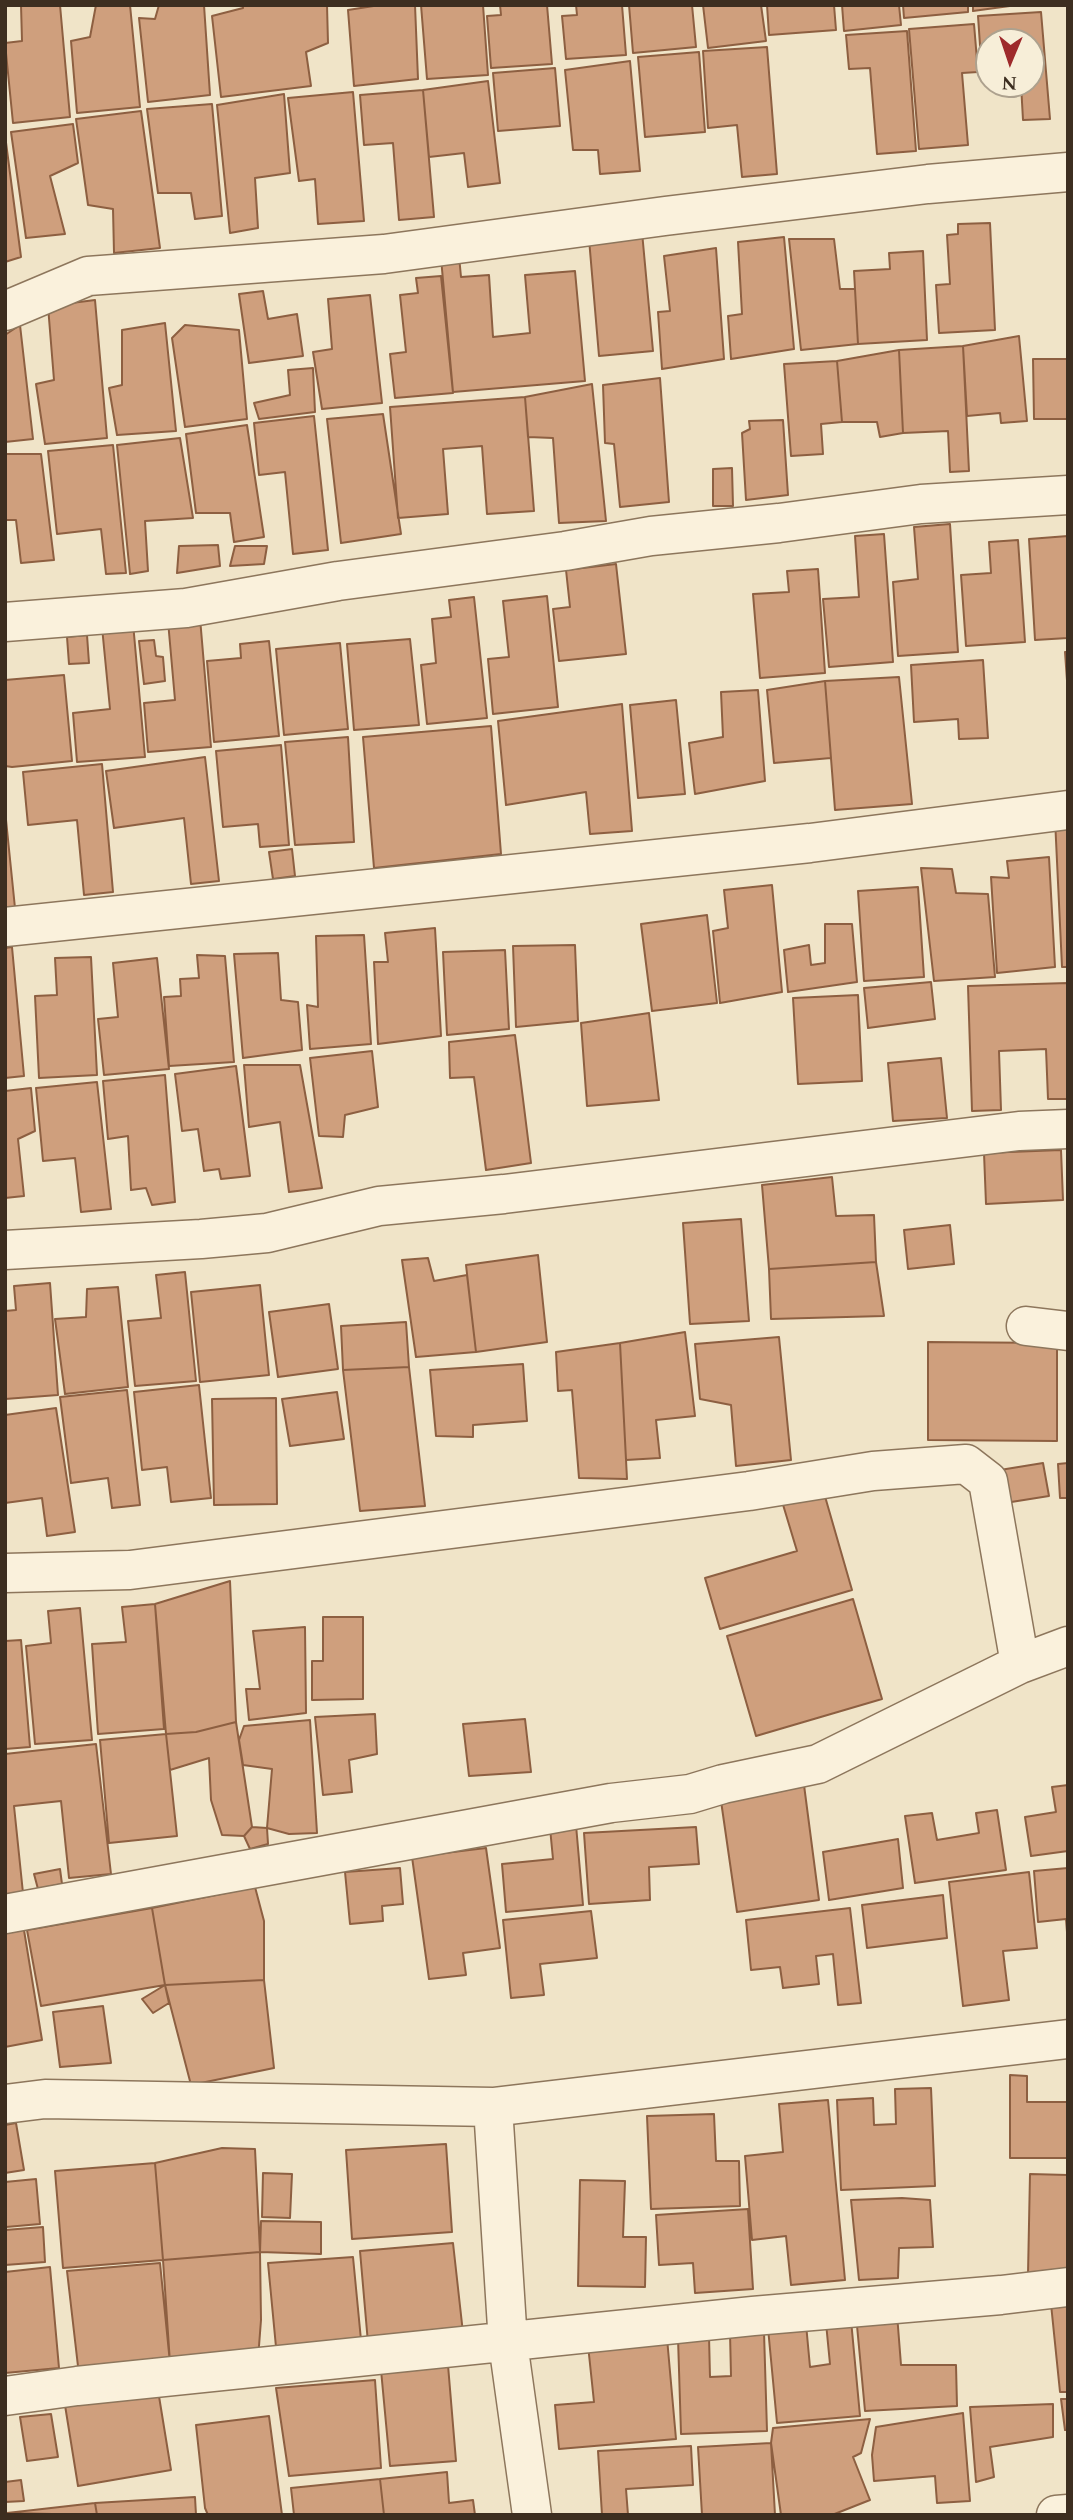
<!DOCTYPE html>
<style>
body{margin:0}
#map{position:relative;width:1073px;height:2520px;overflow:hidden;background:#f0e4c8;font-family:Spectral,serif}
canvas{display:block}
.frame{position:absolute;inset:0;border:7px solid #3d2e20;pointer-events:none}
.north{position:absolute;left:975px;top:28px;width:70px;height:70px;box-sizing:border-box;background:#f7eed8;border:2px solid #ada18e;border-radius:50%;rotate:182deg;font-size:19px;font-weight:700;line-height:28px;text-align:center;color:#3d2e20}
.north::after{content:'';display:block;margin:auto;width:24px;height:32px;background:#9e2a2b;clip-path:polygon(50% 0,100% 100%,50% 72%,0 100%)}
</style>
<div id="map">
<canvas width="1073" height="2520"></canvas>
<div class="frame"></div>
<div class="north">N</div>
</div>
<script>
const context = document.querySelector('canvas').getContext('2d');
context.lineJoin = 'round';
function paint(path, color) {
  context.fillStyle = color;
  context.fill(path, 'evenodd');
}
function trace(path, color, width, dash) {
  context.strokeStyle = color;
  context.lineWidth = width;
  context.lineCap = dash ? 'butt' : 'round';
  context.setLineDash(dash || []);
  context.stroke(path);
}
const building = new Path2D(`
 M21,5H60L70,117L13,123L5,43L22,41Z
 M96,5H130L140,107L77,113L71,41L90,37Z
 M159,5H204L210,95L148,102L139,18L155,19Z
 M243,5H327L328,43L306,52L311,86L221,97L212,16L243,8Z
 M380,5H415L418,79L354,86L348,10Z
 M421,5H483L488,75L427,79Z
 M500,5H547L552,64L491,68L487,16L501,15Z
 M576,5H622L626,55L566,59L562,16L577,15Z
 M629,5H692L696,47L633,53Z
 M703,5H761L766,41L708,48Z
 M767,5H834L836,30L769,35Z
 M842,5H899L901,25L844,31Z
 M903,5H968V12L904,18Z
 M973,5H1017L973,11Z
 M1041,12L1050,119L1023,120L1021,84H1031V42H989V73L982,74L978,16Z
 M974,24L978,72L962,73L968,145L919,149L909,29Z
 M907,31L916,151L877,154L870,68L849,69L846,35Z
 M767,47L777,174L742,177L737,125L708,128L703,51Z
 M699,52L705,132L645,137L638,57Z
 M630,61L640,171L600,174L598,150H573L565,70Z
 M555,68L560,126L498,131L493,73Z
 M488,81L500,183L468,187L464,153L429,157L423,90Z
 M423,90L434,217L399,220L393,143L364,145L360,95Z
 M353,92L364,221L318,224L315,179L299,181L288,98Z
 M284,94L290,173L255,178L258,228L230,233L217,105Z
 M212,104L222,216L195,219L191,193H158L147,109Z
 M141,111L160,248L114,253L113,209L88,205L76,119Z
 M73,124L78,163L50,176L65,234L26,238L11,132Z
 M5,135L21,257L5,262Z
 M990,223L995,330L939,333L936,285L950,284L947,235L958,234V224Z
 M642,232L653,351L599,356L589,239Z
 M784,237L794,349L731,359L728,316L742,314L738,242Z
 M789,239H834L840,289H855L858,344L801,350Z
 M716,248L724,359L662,369L658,312L670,311L664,256Z
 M923,251L927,340L858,344L854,271L890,269L889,253Z
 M459,256L461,277L489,275L493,337L530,333L525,275L575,271L585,381L453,392L441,258Z
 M441,276L453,393L395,398L390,354L406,352L400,295L418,293L416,278Z
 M263,291L268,319L297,314L303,356L249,363L239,294Z
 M370,295L382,403L322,409L313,352L332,349L328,299Z
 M95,300L107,438L45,444L36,384L54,380L48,306Z
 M165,323L176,431L117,435L109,388L122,385V330Z
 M20,325L33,439L5,442V335Z
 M185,325L239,330L247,419L185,427L172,338Z
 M1019,336L1027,421L1001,423L1000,413L967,416L963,346Z
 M963,346L969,471L950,472L948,431L903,433L899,350Z
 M899,350L903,433L880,437L877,422H842L837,361Z
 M1033,359H1068V419H1034Z
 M837,361L842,422L821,424L823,454L791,456L784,364Z
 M313,368L315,412L259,419L254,403L290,395L288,370Z
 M660,378L669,502L620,507L614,444L605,443L603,385Z
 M592,384L606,521L559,523L553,438L528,437L525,397Z
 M525,397L534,511L487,514L482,446L443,449L448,514L398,518L390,407Z
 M383,414L401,534L341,543L327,419Z
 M314,416L328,550L293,554L285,472L259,475L254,423Z
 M783,420L788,495L746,500L742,433L750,429L749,421Z
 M247,425L264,537L234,542L230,513H196L186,434Z
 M180,438L193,518L145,521L148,571L130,574L117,445Z
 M113,445L126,573L106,574L101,529L57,534L48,451Z
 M5,454H41L54,560L21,563L16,520H5Z
 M732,468L733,506H713V469Z
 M950,524L958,652L898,656L893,582L918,579L914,527Z
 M884,534L893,662L829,667L823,599L859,597L855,536Z
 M1068,536V638L1035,640L1029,539Z
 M1018,540L1025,642L966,646L961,575L991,573L989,542Z
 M218,545L220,566L177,573L179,546Z
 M235,546H267L264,564L230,566Z
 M616,564L626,654L559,661L553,609L570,607L566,570Z
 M818,569L825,673L760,678L753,594L789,592L787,571Z
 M547,596L558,707L493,714L488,659L509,657L503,601Z
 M474,597L487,718L427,724L421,665L436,663L432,619L451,617L449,600Z
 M200,618L211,747L148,752L144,703L175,700L168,621Z
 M133,623L145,757L77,762L73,713L110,709L102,627Z
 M87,635L89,663L69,664L67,637Z
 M410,639L419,725L354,730L347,644Z
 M154,640L156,656L163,657L165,681L144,684L139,641Z
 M269,641L279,736L214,742L207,661L241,658L240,644Z
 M340,643L348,729L284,735L276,649Z
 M1065,652H1068V695Z
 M983,660L988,738L959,739L958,719L914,722L911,665Z
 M64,675L72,761L12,767L5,766V680Z
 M899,677L912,804L835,810L825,681Z
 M825,681L831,758L774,763L767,690Z
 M758,690L765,781L695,794L689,743L723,737L721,692Z
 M676,700L685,794L638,798L630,705Z
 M622,704L632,831L590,834L586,792L506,805L498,721Z
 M491,726L501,854L374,868L363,737Z
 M348,737L354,842L295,845L285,742Z
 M281,745L289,845L260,847L258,824L223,827L216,751Z
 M205,757L219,881L191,884L184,818L114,828L106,771Z
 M102,764L113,892L84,895L77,820L28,825L23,772Z
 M5,810L15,908H5Z
 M1055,819H1068V967H1062Z
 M292,849L295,876L273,879L269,852Z
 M1049,857L1055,967L997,973L991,877L1009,878L1007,861Z
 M921,868L952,869L956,893L988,894L995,977L934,981Z
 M772,885L782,992L720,1003L713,931L728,928L724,890Z
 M918,887L924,977L864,981L858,891Z
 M707,915L717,1003L652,1011L641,924Z
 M825,924H852L857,982L788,992L784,950L809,945L811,965L825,963Z
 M435,928L441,1036L378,1044L374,962H388L385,933Z
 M364,935L371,1044L310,1049L307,1005L318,1007L316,936Z
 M575,945L578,1021L516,1027L513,946Z
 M12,947L24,1076L5,1078V948Z
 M505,950L509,1029L447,1035L443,952Z
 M278,953L281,1000L298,1002L302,1050L243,1058L234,954Z
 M197,955L225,956L234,1062L169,1066L164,997L181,996L180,979L199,978Z
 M91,957L97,1075L39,1078L35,996L57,995L55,958Z
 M157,958L169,1069L104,1075L98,1019L118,1017L113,963Z
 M931,982L935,1019L868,1028L864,988Z
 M1068,983V1099H1048L1046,1049L999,1051L1001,1110L972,1111L968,986Z
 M858,995L862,1081L798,1084L793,998Z
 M649,1013L659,1100L587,1106L581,1023Z
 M515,1035L531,1163L486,1170L474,1077L450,1078L449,1042Z
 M372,1051L378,1107L345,1115L343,1137L319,1136L310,1058Z
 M941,1058L947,1118L893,1121L888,1063Z
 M244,1065H300L322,1188L289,1192L280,1122L249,1127Z
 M236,1066L250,1176L221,1179L219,1169L204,1171L198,1129L182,1131L175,1074Z
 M165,1075L175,1202L152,1205L146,1188L131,1190L128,1136L108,1139L103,1081Z
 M97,1082L111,1209L81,1212L75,1158L43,1161L36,1088Z
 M31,1088L35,1131L18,1139L24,1196L5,1198V1091Z
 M1061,1150L1063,1200L986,1204L984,1153Z
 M832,1177L836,1216L874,1215L876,1262L769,1269L762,1185Z
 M741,1219L749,1321L690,1324L683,1223Z
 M950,1225L954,1264L908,1269L904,1230Z
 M538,1255L547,1342L476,1352L466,1265Z
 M428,1258L434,1281L467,1275L476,1352L416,1357L402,1260Z
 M876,1262L884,1316L771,1319L769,1269Z
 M185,1272L196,1381L135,1386L128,1321L161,1318L156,1275Z
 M50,1283L58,1395L5,1399V1311L16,1310L14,1286Z
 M260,1285L269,1375L200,1382L191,1292Z
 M118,1287L128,1387L65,1394L55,1319L86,1317L87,1289Z
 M329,1304L338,1369L278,1377L269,1312Z
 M406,1322L409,1367L343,1370L341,1326Z
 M685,1332L695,1416L656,1420L660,1458L626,1460L620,1343Z
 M779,1337L791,1460L736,1466L731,1405L700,1399L695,1344Z
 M928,1342L1057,1343V1441L928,1440Z
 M620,1343L627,1479L579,1478L572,1390L558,1391L556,1352Z
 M523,1364L527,1421L473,1425V1437L436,1436L430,1370Z
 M409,1367L425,1506L360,1511L343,1370Z
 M199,1385L211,1498L171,1502L167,1467L142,1470L134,1392Z
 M127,1390L140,1505L112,1508L108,1478L71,1483L60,1397Z
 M337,1392L344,1439L290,1446L282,1399Z
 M276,1398L277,1504L214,1505L212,1399Z
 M56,1408L75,1532L47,1536L42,1498L5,1503V1415Z
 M1043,1463L1049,1496L1005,1503L1000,1470Z
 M1068,1463V1498H1060L1058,1464Z
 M822,1486L852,1590L720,1629L705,1578L797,1551L781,1498Z
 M230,1581L236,1722L196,1732L166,1734L155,1604Z
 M853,1599L882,1699L756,1736L727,1636Z
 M155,1604L164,1729L98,1734L92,1644L126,1642L122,1607Z
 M80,1608L92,1740L35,1744L26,1646L51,1643L48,1611Z
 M323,1617H363V1699L312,1700V1661H323Z
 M305,1627L306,1713L249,1720L246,1689H260L253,1631Z
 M21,1640L30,1747L5,1749V1641Z
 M375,1714L377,1754L349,1760L352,1792L323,1795L315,1717Z
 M525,1719L531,1772L469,1776L463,1724Z
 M310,1720L317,1833L289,1834L267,1828L272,1769L243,1765L239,1740L244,1726Z
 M236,1722L252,1827L244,1836L222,1835L211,1800L209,1758L170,1770L166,1734L196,1732Z
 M166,1734L177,1836L109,1843L100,1740Z
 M96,1744L111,1874L69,1878L61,1801L14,1806L23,1893L5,1895V1754Z
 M804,1785L819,1900L737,1912L720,1794Z
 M1068,1785V1851L1031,1856L1025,1817L1056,1812L1052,1787Z
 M997,1810L1006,1870L915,1883L905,1816L932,1813L937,1840L979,1833L976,1813Z
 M576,1825L583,1905L506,1912L502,1864L553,1859L550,1828Z
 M252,1827L267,1828L268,1844L250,1849L244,1836Z
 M696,1827L699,1864L649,1867L650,1900L589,1904L584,1833Z
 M898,1839L903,1888L829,1900L823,1852Z
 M486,1848L500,1948L463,1953L466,1975L429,1979L412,1857Z
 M400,1868L403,1904L382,1906L383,1921L350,1924L345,1872Z
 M1068,1868V1945L1066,1919L1038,1922L1034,1871Z
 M60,1869L62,1884L38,1889L34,1874Z
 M1029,1872L1037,1948L1003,1951L1009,2000L963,2006L949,1882Z
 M255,1887L264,1921V1980L165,1985L152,1908Z
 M943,1895L947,1938L867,1948L862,1905Z
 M152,1908L165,1985L41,2006L27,1930Z
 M850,1908L861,2003L838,2005L833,1954L816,1956L819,1984L783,1988L780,1967L751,1970L746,1920Z
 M591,1911L597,1958L540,1964L544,1995L511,1998L503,1920Z
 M23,1924L42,2040L5,2047V1927Z
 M264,1980L274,2068L191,2085L165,1985Z
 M165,1985L169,2003L153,2013L142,1999Z
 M103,2006L111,2063L60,2067L53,2012Z
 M1010,2075L1027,2076V2102H1068V2158H1010Z
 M931,2088L935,2186L841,2190L837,2100L873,2098L874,2125L896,2124L895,2089Z
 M828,2100L845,2280L791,2285L786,2236L752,2240L745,2156L783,2152L779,2104Z
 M714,2114L716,2161H739L740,2206L651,2209L647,2116Z
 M16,2123L24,2170L5,2173V2125Z
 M446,2144L452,2232L352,2239L346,2150Z
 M222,2148L255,2149L260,2252L163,2260L155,2163Z
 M155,2163L163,2260L63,2268L55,2171Z
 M263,2173L292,2174L290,2218L262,2217Z
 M1030,2174L1068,2175V2274H1028Z
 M36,2179L40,2224L6,2227L5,2182Z
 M580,2180L625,2181L623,2237H646L645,2287L578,2286Z
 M902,2198L930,2200L933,2247L899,2248L898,2278L859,2280L851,2200Z
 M748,2209L753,2289L695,2293L693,2263L659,2265L656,2215Z
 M261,2221L321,2222V2254L260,2252Z
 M43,2227L45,2262L5,2265V2230Z
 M453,2243L463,2333L368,2343L360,2251Z
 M260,2252L261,2320L258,2359L170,2363L163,2260Z
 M353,2257L361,2340L276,2347L268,2263Z
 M160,2263L170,2363L79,2375L67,2271Z
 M50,2267L59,2368L5,2373V2272Z
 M1068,2302V2392H1060L1051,2304Z
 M897,2314L901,2365H956L957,2406L865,2411L856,2315Z
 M851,2320L860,2416L777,2423L768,2328L806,2324L810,2367L830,2364L826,2323Z
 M764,2332L767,2431L681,2434L678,2338L709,2336L710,2377L731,2376L730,2333Z
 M667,2338L676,2439L559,2449L555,2405L594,2402L588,2345Z
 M448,2365L456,2461L390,2466L381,2370Z
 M375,2380L381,2468L289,2476L276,2388Z
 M157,2384L171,2470L78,2486L64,2399Z
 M1061,2399H1068V2430H1065Z
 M1053,2404V2437L990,2447L994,2477L976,2482L970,2407Z
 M963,2413L970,2501L937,2503L935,2476L874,2481L872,2455L876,2427Z
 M51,2414L58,2457L27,2461L20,2417Z
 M269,2416L282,2515H208L205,2508L196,2425Z
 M870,2419L861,2453L853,2457L870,2500L832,2515H781L771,2443L773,2428Z
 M771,2443L775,2515H702L698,2447Z
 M691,2446L693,2485L626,2489L628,2515H602L598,2451Z
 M447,2472L449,2503L473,2500L475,2515H384L380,2479Z
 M380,2479L384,2515H294L291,2488Z
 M21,2480L24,2501L5,2502V2482Z
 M195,2497L196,2515H97L95,2503Z
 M95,2503L97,2515L7,2513Z`);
paint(building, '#cf9f7d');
trace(building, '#8d5f41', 2);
const street = new Path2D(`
 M5,311L88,276L384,254L665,216L928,184L1068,172
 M5,622L186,608L338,581L565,551L651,536L779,523L921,504L1068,495
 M5,927L810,843L1068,810
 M5,1250L201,1239L267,1233L379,1206L504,1194L1019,1131L1068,1129
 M1026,1326L1068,1331
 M5,1573L130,1570L749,1491L873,1471L966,1464L988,1481L1020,1664
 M5,1914L611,1803L690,1794L723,1784L818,1764L1020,1664L1068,1646
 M5,2104L45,2099L493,2107L1068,2039
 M493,2107L508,2343L532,2515
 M5,2396L77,2386L753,2316L1001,2295L1068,2287
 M1056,2515L1068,2514`);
trace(street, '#8d765c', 41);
trace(street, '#faf1dc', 38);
</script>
